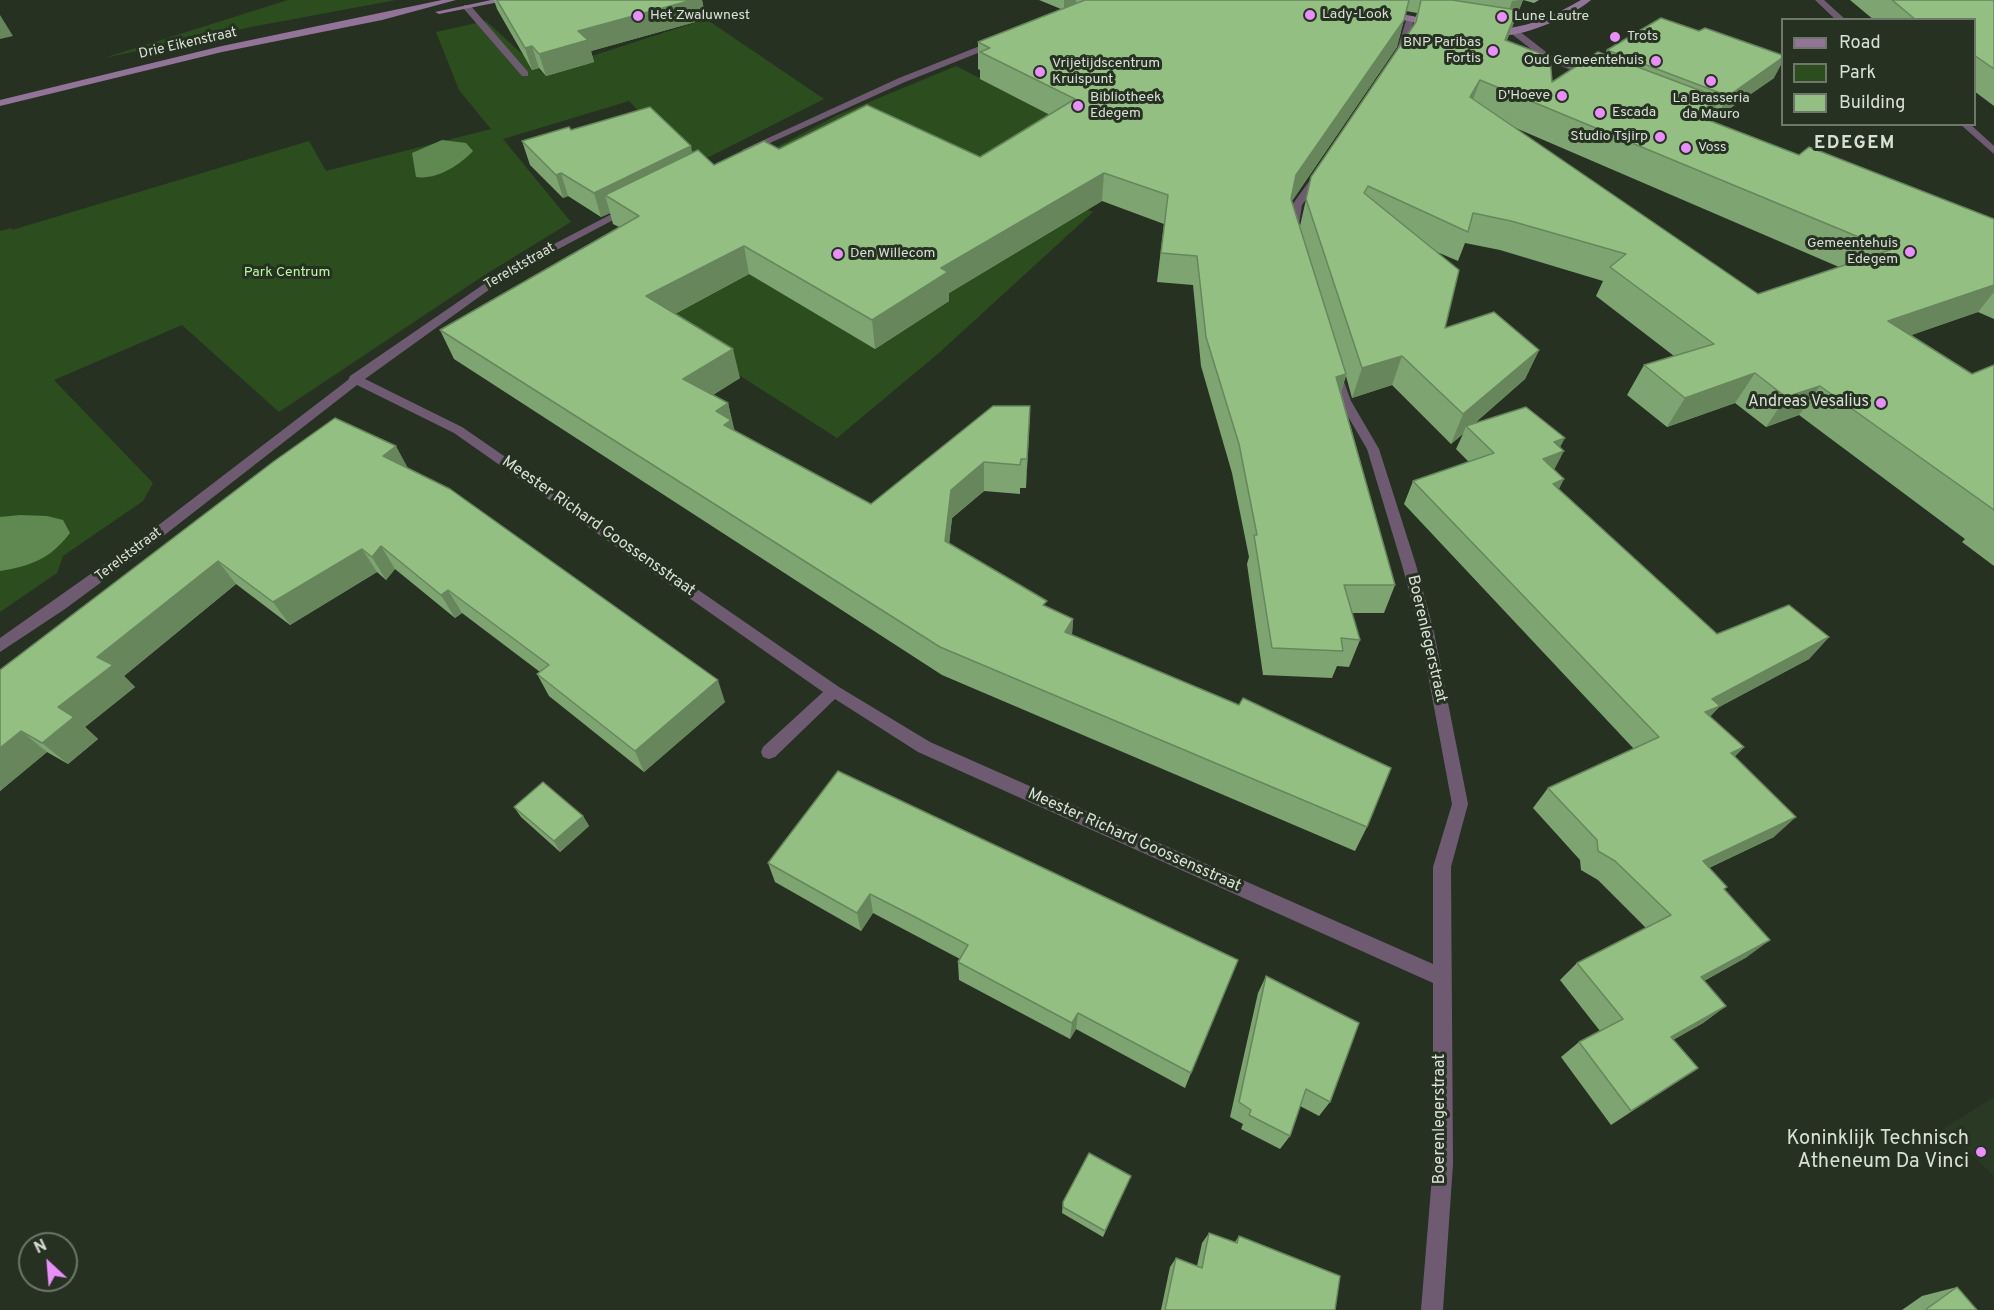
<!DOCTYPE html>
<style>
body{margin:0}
#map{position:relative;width:1994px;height:1310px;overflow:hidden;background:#263122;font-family:Overpass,sans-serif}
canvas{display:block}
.legend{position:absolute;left:1781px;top:18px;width:195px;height:108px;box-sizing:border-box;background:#263122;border:2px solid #6d776a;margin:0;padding:8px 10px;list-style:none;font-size:18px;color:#d8e0d6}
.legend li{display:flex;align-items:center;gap:12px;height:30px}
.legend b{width:30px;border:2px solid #6d776a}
.north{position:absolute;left:18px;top:1232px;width:60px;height:60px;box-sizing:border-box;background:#263122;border:2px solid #6d776a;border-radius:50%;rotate:334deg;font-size:16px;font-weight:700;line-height:24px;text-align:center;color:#d8e0d6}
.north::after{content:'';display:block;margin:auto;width:21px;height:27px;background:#ea8dfd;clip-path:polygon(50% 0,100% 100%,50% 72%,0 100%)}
</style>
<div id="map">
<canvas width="1994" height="1310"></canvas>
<ul class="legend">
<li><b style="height:8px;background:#937499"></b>Road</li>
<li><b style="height:16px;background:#2c4e1f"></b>Park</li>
<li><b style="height:16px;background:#93bf83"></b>Building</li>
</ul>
<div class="north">N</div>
</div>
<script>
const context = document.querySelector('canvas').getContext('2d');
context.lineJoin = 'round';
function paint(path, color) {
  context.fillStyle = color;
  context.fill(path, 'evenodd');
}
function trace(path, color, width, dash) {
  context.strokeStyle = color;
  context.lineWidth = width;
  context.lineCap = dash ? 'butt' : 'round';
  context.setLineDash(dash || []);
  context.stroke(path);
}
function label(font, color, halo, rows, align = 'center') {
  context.font = font + ' Overpass,sans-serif';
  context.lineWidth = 6;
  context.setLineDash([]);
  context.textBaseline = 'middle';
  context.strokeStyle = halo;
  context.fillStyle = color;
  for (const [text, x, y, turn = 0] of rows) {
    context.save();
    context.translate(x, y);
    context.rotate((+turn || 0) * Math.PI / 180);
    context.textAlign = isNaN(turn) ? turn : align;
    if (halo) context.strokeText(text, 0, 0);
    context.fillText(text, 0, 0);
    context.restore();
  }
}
paint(new Path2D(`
 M1994,1097V1176L1944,1128Z`), '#293924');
paint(new Path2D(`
 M288,0H396L251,27L104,58Z
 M706,19L824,99L691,166L629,101L503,139L571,222L483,276L279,412L182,325L54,380L153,483L143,501L63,556L57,573L0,612V231L11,228L12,230L309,141L326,171L491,129L459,90L436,32L486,21L546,76L589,57Z
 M956,66L1067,123L1002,172L1093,212L940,352L837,438L560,260L838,115Z`), '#2c4e1f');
paint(new Path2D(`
 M442,140L466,143L473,151C459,166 436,180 416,177L412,153Z
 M20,515L47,516L63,520L70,533C51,558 32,566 0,571V517Z`), '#5f8950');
paint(new Path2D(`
 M464,5H470L528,72V76H522L464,9Z`), '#6e5b72');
paint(new Path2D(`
 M1815,0H1824L1846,20H1836Z
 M1407,17L1414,19L1407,48L1401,57H1395Z
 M1513,31H1519L1550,55L1595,75L1588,77L1544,59L1513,35Z
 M995,40L999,43L998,45L905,82L750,152L742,150L899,78Z
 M1960,124H1970L1994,146V154Z
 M1315,173L1324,175L1302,205L1298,231L1289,233L1292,205Z
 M625,207L634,209L547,255L497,284L365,379L462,427L839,687L930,742L1433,964V867L1452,804L1420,632L1402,565L1367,449L1339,401L1329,371L1335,367L1339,368L1351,401L1379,449L1416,565L1434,632L1468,804L1451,867L1453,1164L1443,1310H1421L1433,1164V983L918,752L835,699L775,757L769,759L763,757L761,752L763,747L823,692L454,433L357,385L153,544L65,609L0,652V638L143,537L348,380L350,376L506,269Z`), '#6e5b72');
paint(new Path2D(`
 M442,0H456L382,20L222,52L0,106V100L222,46Z
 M491,0H509L439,14L435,12Z
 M1581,0H1591C1573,16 1507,46 1485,32L1489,29C1524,30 1551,17 1581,0Z
 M1386,11L1433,20L1437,23L1433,26L1383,16L1382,14Z`), '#937499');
paint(new Path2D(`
 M494,0H702L706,19L591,51L594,62L546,76L539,68L532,70L497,9Z
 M1039,0H1539L1534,3L1523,0L1507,40L1552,82L1605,54L1607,50L1774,78L1716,118L1710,116L1709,120L1799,155L1994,219V319L1978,312L1911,335L1972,374L1994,365V566L1962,542L1965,539L1799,415L1766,427L1735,403L1667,427L1627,395L1644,365L1674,356L1596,296L1603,281L1500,250L1465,243L1458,261L1437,252L1445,328L1539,350L1525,379L1475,423L1560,447L1554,470L1559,489L1717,634L1829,637L1809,659L1719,707L1710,716L1744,747L1735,756L1774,837L1709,868L1724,889L1747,957L1704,981L1726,1006L1703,1023L1673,1040L1698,1068L1611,1125L1561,1057L1579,1042L1600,1031L1560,980L1577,963L1646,928L1598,880L1581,870L1580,860L1533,808L1548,788L1634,749L1404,504L1413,481L1469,462L1456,449L1463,434L1451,444L1392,385L1352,398L1346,376L1341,392L1395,585L1384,613H1352L1360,640L1349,667L1337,666L1332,678L1263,675L1247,564L1249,557L1232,473L1201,366L1193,285L1157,282L1164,224L1102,201L949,293V301L875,349L749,274L675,314L740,378L713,395L728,403L734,431L871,504L1030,406L1026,488H1020V494L984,491L952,518L949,544L1047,607L1073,619L1072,635L1367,827L1355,851L942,675L454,359L440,330L619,227L613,224L610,213L601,217L568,196L563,198L530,165L522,141L692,153L714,165L779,149L980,157L1050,115L980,79V70L978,69V42L1061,9ZM1406,11L1417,13L1413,26L1311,177L1300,226L1292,201L1397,47ZM1511,126L1839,267L1758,294Z
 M1850,0H1994V106L1974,91V20H1874Z
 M273,462L409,469L725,702L644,772L549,696L537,674L540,672L462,613L455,618L395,569L386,580L377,572L290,625L236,584L124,676L135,687L85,727L98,739L68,764L47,752L0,791V670Z
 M838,771L1191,1073L1185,1088L1076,1029L1070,1039L959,980L958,962L960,959L873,913L861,931L775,882L768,863Z
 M514,807L583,816L589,826L560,852L521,817Z
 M1266,976L1330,1102L1319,1116L1300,1106L1290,1136L1280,1149L1241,1129L1243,1124L1230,1117L1258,993Z
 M1128,1182L1103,1237L1062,1213L1063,1202Z
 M1209,1233L1235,1242L1239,1236L1335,1310H1161L1170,1267L1176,1258L1197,1266L1202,1243Z
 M1957,1287L1977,1310H1902L1922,1296Z`), '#7ea471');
paint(new Path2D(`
 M692,0H702L706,19L591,51L594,62L546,76L539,54L578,31Z
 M1064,0H1076V6L1064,11Z
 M1519,0H1523L1496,67L1503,28L1512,1Z
 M0,15L13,36L0,39Z
 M1404,20L1397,47L1290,204L1296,175Z
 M532,46L539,68L532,70L525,48Z
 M1782,58V63L1774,78L1716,118L1728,96Z
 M1480,80L1470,108V97Z
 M1720,98L1706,126L1695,115Z
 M691,146L696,170L605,195L610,213L601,217L594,193Z
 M561,173L568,196L563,198L556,175Z
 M1104,173L1102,201L949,293V301L875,349L872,320L941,268Z
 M744,246L749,274L654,325L646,296Z
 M1994,285V292L1978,312L1866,351L1888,321Z
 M733,349L740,378L691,408L683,379Z
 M1539,350L1525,379L1469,428L1466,426L1463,434L1451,444L1463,414Z
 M1402,356L1392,385L1352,398L1362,368Z
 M1755,373L1735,403L1667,427L1685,398Z
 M1346,374L1338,403L1336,377Z
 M1820,386L1799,415L1766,427L1786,397Z
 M728,403L735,432L727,437L716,411Z
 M1030,406L1029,435L1026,488L1027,459Z
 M1565,438L1556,455L1564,451L1552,474L1543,459L1554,442Z
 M396,446L409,470L383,456Z
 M984,462V491L952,518L946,570L945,541L951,490Z
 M1564,479L1552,503L1553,484Z
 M381,546L395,569L386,580L372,557Z
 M362,549L377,572L290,625L273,602Z
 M218,561L236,584L124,676L135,687L85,727L98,739L68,764L42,743L58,707L97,657Z
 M448,590L462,613L455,618L441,595Z
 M1073,619L1071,647L1065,632Z
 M1829,637L1809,659L1719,707L1701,727L1687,733L1712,699Z
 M718,680L725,702L644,772L635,751Z
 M21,731L47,752L0,791V748Z
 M1744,747L1724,768L1731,753Z
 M583,816L589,826L560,852L554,841Z
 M1796,817L1774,837L1683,880L1703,861Z
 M870,894L873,913L861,931L857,913Z
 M1770,940L1747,957L1680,994L1701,977Z
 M1726,1006L1703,1023L1650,1053L1671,1037Z
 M1078,1013L1076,1029L1070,1039L1072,1023Z`), '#67865c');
const building = new Path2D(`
 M497,0H692L578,31L588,40L539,54L532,46L525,48Z
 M1085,0H1409L1404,20L1296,175L1291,199L1346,374L1336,377L1395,585H1344L1360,640L1341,638L1343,651L1272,648L1254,535H1257L1239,444L1206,337L1197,256L1161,253L1168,195L1104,173L941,268L948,272L872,320L744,246L646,296L733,349L683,379L728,403L716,411L731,420L724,425L871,504L993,406H1030L1027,459H1021L1020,465L984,462L951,490L945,541L1047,601L1043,605L1073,619L1065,632L1239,705L1243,698L1391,768L1367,827L940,647L440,330L639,216L605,195L698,150L714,165L764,141L779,149L867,105L980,157L1075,99L980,52L990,48L978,42Z
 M1421,0H1452L1517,10L1505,40L1550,57L1552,82L1598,52L1720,98L1695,115L1799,155L1809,147L1994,219V285L1888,321L1972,374L1994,365V510L1820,386L1786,397L1755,373L1685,398L1644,365L1714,344L1610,267L1626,254L1511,221L1473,213L1468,232L1368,186L1364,193L1459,270L1445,328L1494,312L1539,350L1463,414L1402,356L1362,368L1306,199L1311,177L1416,22ZM1480,80L1890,250L1758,294L1470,97Z
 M1892,0H1994V69L1974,55V20H1916Z
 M1661,18L1699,31L1705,28L1782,55V58L1728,96L1607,50Z
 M650,107L691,146L594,193L561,173L556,175L522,141L569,127L571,130Z
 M1526,407L1565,438L1554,442L1564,451L1543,459L1564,479L1553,484L1717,634L1789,605L1829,637L1712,699L1720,706L1705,712L1744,747L1731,753L1796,817L1703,861L1727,887L1724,889L1770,940L1701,977L1726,1006L1671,1037L1698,1068L1631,1111L1579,1042L1623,1019L1577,963L1671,915L1615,861L1598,851L1597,840L1548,788L1659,737L1413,481L1494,453L1466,426Z
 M335,418L396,446L383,456L450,489L718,680L635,751L537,674L549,665L448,590L441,595L381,546L372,557L362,549L273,602L218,561L97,657L113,665L58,707L74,717L42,743L21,731L0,748V670L273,462Z
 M838,771L1238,960L1191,1073L1078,1013L1072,1023L958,962L968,945L915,917L870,894L857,913L768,863Z
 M543,782L583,816L554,841L514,807Z
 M1266,976L1359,1023L1330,1102L1306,1089L1290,1136L1249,1115L1251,1110L1239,1102Z
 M1089,1153L1131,1176L1105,1231L1063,1207V1202Z
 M1209,1233L1237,1243L1239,1236L1340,1276L1335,1310H1165L1176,1258L1202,1268Z
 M1957,1287L1977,1310H1925Z`);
paint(building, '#93bf83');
trace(building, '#67865c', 1.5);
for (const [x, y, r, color] of [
 [1310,15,6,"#ea8dfd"],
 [638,16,6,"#ea8dfd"],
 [1502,17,6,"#ea8dfd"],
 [1615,37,6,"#ea8dfd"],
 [1493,51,6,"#ea8dfd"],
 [1656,61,6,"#ea8dfd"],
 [1040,72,6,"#ea8dfd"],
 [1711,81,6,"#ea8dfd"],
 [1562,96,6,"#ea8dfd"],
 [1078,106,6,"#ea8dfd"],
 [1600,113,6,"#ea8dfd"],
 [1660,137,6,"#ea8dfd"],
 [1686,148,6,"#ea8dfd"],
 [1910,252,6,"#ea8dfd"],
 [838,254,6,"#ea8dfd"],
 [1881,403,6,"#ea8dfd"],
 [1981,1152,6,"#ea8dfd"]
]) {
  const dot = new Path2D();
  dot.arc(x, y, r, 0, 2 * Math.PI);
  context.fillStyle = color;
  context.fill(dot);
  trace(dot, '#263122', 2);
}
label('14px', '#d8e0d6', '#263122', [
 ["Lady-Look",1322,15],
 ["Het Zwaluwnest",650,16],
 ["Lune Lautre",1514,17],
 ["Trots",1627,37],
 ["BNP Paribas",1481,43,"right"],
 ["Fortis",1481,59,"right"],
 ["Oud Gemeentehuis",1644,61,"right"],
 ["Vrijetijdscentrum",1052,64],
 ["Kruispunt",1052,80],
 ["D'Hoeve",1550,96,"right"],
 ["Bibliotheek",1090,98],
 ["Edegem",1090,114],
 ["La Brasseria",1711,99,"center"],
 ["da Mauro",1711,115,"center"],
 ["Escada",1612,113],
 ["Studio Tsjirp",1648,137,"right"],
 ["Voss",1698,148],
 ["Gemeentehuis",1898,244,"right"],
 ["Edegem",1898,260,"right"],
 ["Den Willecom",850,254]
], 'left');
label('14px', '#d8e0d6', '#263122', [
 ["Drie Eikenstraat",188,44,-13],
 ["Terelststraat",520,267,-30],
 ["Terelststraat",129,555,-37]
]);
label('14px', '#b9f6a3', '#263122', [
 ["Park Centrum",287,273]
]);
label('16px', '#d8e0d6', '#263122', [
 ["Andreas Vesalius",1869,403]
], 'right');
label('16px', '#d8e0d6', '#263122', [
 ["Meester Richard Goossensstraat",598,527,35],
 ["Boerenlegerstraat",1426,639,77],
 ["Meester Richard Goossensstraat",1134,841,24],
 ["Boerenlegerstraat",1441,1119,-90]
]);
context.letterSpacing = '1.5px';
label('bold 18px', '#d8e0d6', '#263122', [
 ["EDEGEM",1855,144]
]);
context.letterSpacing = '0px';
label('20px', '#d8e0d6', '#263122', [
 ["Koninklijk Technisch",1969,1140],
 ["Atheneum Da Vinci",1969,1163]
], 'right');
</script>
